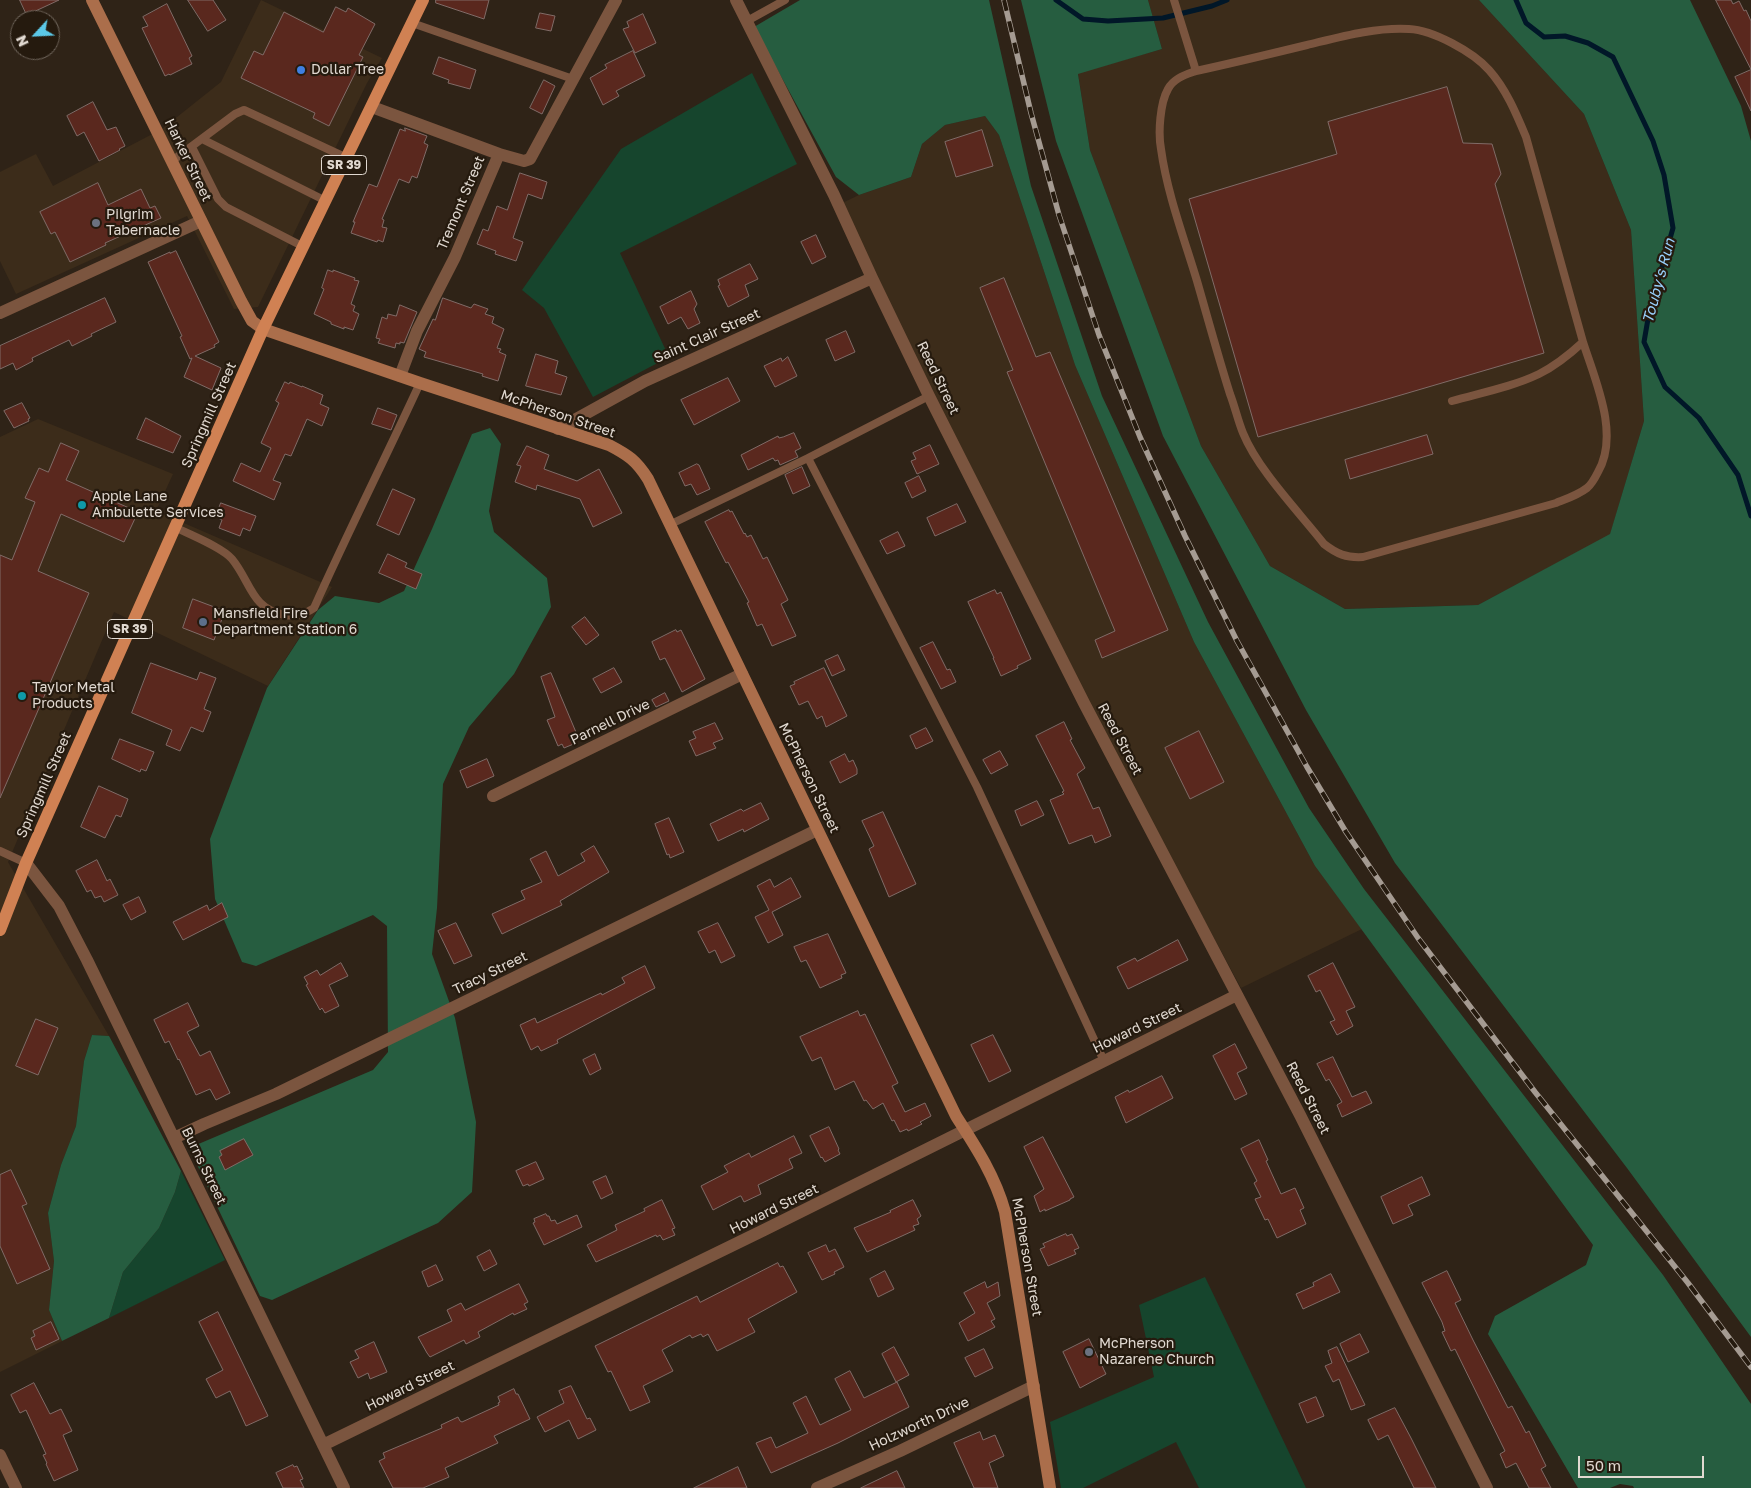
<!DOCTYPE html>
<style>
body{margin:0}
#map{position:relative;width:1751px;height:1488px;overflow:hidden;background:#2f2317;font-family:"Golos Text",sans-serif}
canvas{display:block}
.north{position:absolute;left:10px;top:10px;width:50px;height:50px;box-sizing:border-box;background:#251a0e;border:1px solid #70665c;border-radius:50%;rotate:245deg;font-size:14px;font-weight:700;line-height:20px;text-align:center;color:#e1d9d1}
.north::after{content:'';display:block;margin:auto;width:18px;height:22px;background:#5bc8e7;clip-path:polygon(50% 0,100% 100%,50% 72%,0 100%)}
.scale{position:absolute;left:1578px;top:1456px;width:126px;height:22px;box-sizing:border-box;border:2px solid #e1d9d1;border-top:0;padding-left:6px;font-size:15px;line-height:18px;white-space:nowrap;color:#e1d9d1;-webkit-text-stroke:4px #251a0e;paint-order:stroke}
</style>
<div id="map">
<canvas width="1751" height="1488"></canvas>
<div class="north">N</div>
<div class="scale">50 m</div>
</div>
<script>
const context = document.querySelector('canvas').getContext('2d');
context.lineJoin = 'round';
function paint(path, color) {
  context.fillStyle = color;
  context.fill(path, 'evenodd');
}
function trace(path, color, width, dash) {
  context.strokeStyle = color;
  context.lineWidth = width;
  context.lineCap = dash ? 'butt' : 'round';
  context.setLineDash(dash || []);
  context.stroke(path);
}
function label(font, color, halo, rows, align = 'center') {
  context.font = font + ' "Golos Text",sans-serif';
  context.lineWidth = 4.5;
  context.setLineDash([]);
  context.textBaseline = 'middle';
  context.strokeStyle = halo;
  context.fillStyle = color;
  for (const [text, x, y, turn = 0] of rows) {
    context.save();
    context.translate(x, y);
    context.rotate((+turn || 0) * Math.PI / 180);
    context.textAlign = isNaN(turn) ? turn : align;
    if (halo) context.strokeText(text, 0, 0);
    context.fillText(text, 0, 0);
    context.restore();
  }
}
paint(new Path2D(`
 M261,0L382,58L367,83L258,307L234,309L187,216L16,294L0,261V172L36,154L53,186L162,129L221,82Z
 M1148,0H1479L1584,114L1631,230L1644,421L1610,535L1478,605L1345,609L1270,566L1201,446L1090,150L1078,73L1162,49Z
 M985,116L999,135L1075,365L1194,642L1315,866L1362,929L1241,988L940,431L834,207L859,195L911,177L922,144L945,125Z
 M38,419L173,474L156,511L332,587L268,686L114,612L8,862L109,1036L92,1035L84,1061L76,1126L61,1165L48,1213L54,1261L49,1310L62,1341L0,1372V437Z`), '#3c2c1a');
paint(new Path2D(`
 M752,73L797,164L620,253L669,357L593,397L544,308L522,290L621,149Z
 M181,1171L225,1260L109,1318L123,1272L159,1228L175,1192Z
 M1205,1277L1306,1488H1199L1176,1442L1083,1488H1061L1050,1422L1154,1377L1139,1305Z`), '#16452d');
paint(new Path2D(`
 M800,0H989L1031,186L1102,396L1208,622L1309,808L1364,889L1663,1275L1751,1404V1488H1634L1633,1486L1620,1484L1610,1488H1578L1488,1334L1495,1316L1586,1265L1593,1245L1315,866L1194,642L1075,365L999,135L985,116L945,125L922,144L911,177L859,195L836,177L754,27Z
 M1021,0H1148L1162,49L1078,74L1090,150L1201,446L1270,566L1345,609L1478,605L1610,534L1644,421L1631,230L1584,114L1479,0H1690L1741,106L1751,141V1337L1627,1168L1395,863L1306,710L1163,436L1056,141Z
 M490,428L501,444L489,511L494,532L547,578L551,607L514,674L469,727L443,784L437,908L432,954L455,1018L476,1122L472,1192L438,1223L272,1300L260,1296L189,1148L373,1070L388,1052L387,926L373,915L256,966L242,962L215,899L210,839L267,688L318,610L335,596L379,603L404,591L432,529L472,434Z
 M92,1035L109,1036L181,1171L175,1192L159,1228L123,1272L109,1318L62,1341L49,1310L54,1261L48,1213L61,1165L76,1126L84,1061Z`), '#265d40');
trace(new Path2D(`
 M1056,0L1083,19L1108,21L1163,18L1212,6L1227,0
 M1516,0L1526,23L1544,37L1565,36L1588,43L1613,57L1653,141L1664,175L1673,228L1649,313L1644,342L1665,387L1699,418L1738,475L1751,516`), '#011728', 5);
const building = new Path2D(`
 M20,0H59L27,15Z
 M188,0H213L226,20L208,31Z
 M436,0H489L484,19L436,3Z
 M1716,0H1731L1733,4L1739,1L1744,11L1746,10L1751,21V69Z
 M167,4L192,56L189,58L192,64L170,75L169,74L165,76L142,28L148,26L143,17Z
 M336,7L346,12L348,8L375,24L359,55L363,57L329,126L313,118L315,113L241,78L254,51L263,55L284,12L323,32Z
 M540,13L555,16L551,31L536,28Z
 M643,14L656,43L635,53L623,29L629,27L627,22Z
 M633,51L645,76L616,91L619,96L603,105L590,78L607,68L605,65Z
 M439,57L476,70L470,89L448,83L449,80L433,74Z
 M1751,70V111L1735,77Z
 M544,80L555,86L542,114L530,108Z
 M1447,87L1463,143L1492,144L1501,174L1495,184L1544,353L1258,437L1189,199L1337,154L1328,122Z
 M93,102L107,130L116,127L125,146L119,149L120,150L99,161L84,132L77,136L67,116Z
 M405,128L427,136L424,143L428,145L417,178L412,176L409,183L399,179L382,219L384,220L382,227L387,228L383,242L378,240L377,242L351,233L355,222H353L369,184L377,187L400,129L405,131Z
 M982,130L993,166L956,177L945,142Z
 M520,173L547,182L542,199L528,194L513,238L523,242L516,261L495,254L496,251L477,244L483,229L488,231L497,206L507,210Z
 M98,183L108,205L141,189L150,208L155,206L161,218L105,243L106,245L70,262L55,232L51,234L40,212Z
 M816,235L826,257L812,264L801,242Z
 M176,251L219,342L214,345L215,347L195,356L221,368L212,390L184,377L192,358L190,359L180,337L182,336L148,262L170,252V253Z
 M750,264L758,279L745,285L749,296L728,307L718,286L720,285L718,280Z
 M328,270L333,272V270L355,278L354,280L359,281L351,304L355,306L353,311L359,314L353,330L344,327V329L331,324V322L314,314L324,289L322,288Z
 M1004,278L1036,357L1050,352L1168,630L1102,658L1095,640L1115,631L1007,372L1013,370L980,288Z
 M691,291L697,304L694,309L700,323L688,329L681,317L668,324L660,307Z
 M105,298L116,322L91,334L92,336L72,346L69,340L32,358L33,361L16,370L13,363L0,369V346Z
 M443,298L471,308L474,304L488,309L485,314L494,317L492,323L504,329L497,348L501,349L499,352L506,355L498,381L482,376L483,374L424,357L426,352L419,349L433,319L435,320Z
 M400,305L417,312L404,343L400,342V344L396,343L395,348L378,343L380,339L376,338L382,317L387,319L388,314L396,316Z
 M846,331L855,352L835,361L826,340Z
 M536,354L558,361L555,373L567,377L561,395L526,386Z
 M788,357L797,376L775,387L764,366L781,358L782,361Z
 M728,378L740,401L694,425L681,400Z
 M285,382L289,384L290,382L302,387V386L323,395L320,404L329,408L322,426L307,419L291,456L285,454L273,480L281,483L274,500L233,481L241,463L260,472L271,448L261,443L279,403L276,401Z
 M22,403L30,418L28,419L29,421L14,428L4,411Z
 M378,408L397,415L391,430L372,424Z
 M146,418L181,436L173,453L137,439Z
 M794,433L801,448L795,451L798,457L780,465L778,460L775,461L773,458L748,470L741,455L778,436L779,438L783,437Z
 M1427,435L1433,454L1350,479L1345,460Z
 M61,443L79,451L66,480L138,512L124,542L61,514L38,571L89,593L0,798V555L12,560L35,502L25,498L39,468L48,472Z
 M930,445L939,464L917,474L911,461L916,459L913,453Z
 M527,446L549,455L544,469L577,481L599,469L622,513L593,527L580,499L537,485L536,490L515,482L521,466L517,465Z
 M697,464L699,465L710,489L697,495L691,484L685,486L679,473Z
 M802,467L810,486L793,494L785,475Z
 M919,476L926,491L912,498L905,483Z
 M393,489L415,499L399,535L377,525Z
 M221,503L256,516L250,531L243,528L240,536L219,528L222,520L216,517Z
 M957,504L966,522L935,536L927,518Z
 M729,510L730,512L732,511L744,534L745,533L747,537L751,535L763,559L767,557L788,600L781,604L796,636L772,646L762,624L757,626L747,603L749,602L728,562L726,563L705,522Z
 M898,532L905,546L887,554L880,541Z
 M388,554L407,563L405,567L422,574L416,589L379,573Z
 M995,590L997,594L1001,592L1031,659L1017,666L1018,668L1001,676L993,658H994L968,602Z
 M193,599L225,611L214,640L183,628Z
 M585,617L599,635L586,645L572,627Z
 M676,630L677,632L681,630L705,679L682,692L665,658L660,660L652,642Z
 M933,642L947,670L950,669L956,682L941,689L920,648Z
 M838,655L845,670L832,676L825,661Z
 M151,663L197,680L200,672L216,678L204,709L211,712L203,732L191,727L180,751L166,745L172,730L132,713Z
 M614,668L622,682L601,693L593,679Z
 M824,668L847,716L826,727L822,716L817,719L808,701L799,705L790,686L795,684L794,682Z
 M551,673L578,737L574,739L576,743L564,748L562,744L558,746L547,720L555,717L541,677Z
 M665,693L669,701L656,707L652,700Z
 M1064,722L1072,739L1070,740L1085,768L1077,774L1093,809L1099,807L1111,836L1095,843L1092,835L1069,844L1050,800L1064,794L1062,792L1064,791L1036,736Z
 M715,723L723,739L713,743L716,748L696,756L689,741L696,738L693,732Z
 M926,728L933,741L916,749L910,736Z
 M1199,731L1224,782L1190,799L1165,748Z
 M120,739L154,752L146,771L141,769L140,772L112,759Z
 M1000,751L1008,765L991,774L983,760Z
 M845,754L849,762L853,760L857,769V774L840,783L830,762Z
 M487,759L494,776L467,788L460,771Z
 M99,786L128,799L121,817L116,815L105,838L81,827Z
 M1037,801L1044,815L1021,826L1015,811Z
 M761,803L769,819L744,832L743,829L718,841L710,824L741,809L743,811Z
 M883,812L916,884L889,897L869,849L874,846L862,821Z
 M669,818L684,852L670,858L669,854L667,855L655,824Z
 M594,846L609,872L560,901L562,905L502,934L492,914L525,899L521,891L542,882L530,859L546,851L558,876L585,861L581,854Z
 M97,860L107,881L110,879L118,895L104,902L101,896L95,898L91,890L87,892L76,871Z
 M791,878L801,897L772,912L783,935L768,943L755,917L769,910L757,886L770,879L774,887Z
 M139,897L146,912L131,920L123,905Z
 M222,903L228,917L183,940L173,922L207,905L209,910Z
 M456,923L472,956L454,964L438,931Z
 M718,923L735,956L721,963L715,950L709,953L698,932Z
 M828,934L846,973L841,975L842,978L820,988L806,960L801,962L794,947Z
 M1178,940L1188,960L1128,989L1117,967L1135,958L1137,961Z
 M341,963L348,976L329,985L339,1006L325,1013L322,1008L320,1010L306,985L308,984L304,977L317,970L320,975Z
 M1333,963L1355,1007L1346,1011L1353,1026L1337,1035L1330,1022L1335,1020L1320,990L1316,992L1308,976Z
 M645,966L655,988L557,1040L558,1043L541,1051L538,1046L531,1050L520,1025L535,1018L537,1023L601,993L602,995L625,983L622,978Z
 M188,1003L199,1026L187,1032L200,1056L210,1051L230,1093L216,1100L210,1089L196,1095L179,1059L178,1060L169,1041L165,1043L154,1020Z
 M858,1011L860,1016L865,1014L898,1083L892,1086L905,1112L925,1103L931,1116L920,1122L922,1124L908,1131L907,1129L900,1132L894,1120L892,1121L883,1103L873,1109L866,1100L864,1101L854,1081L835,1090L821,1057L812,1061L800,1037Z
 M36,1019L58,1028L38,1075L16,1066Z
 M993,1035L1011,1071L989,1082L971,1045Z
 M1235,1044L1247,1068L1237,1073L1247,1094L1235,1100L1213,1056Z
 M595,1054L601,1069L590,1075L583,1060Z
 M1333,1057L1352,1097L1366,1091L1372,1103L1342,1117L1337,1105L1342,1102L1329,1079L1326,1081L1317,1064Z
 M1162,1076L1173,1098L1126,1123L1115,1097L1128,1090L1129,1092Z
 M829,1127L839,1149L838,1150L840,1154L825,1162L822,1157L821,1158L810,1136Z
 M794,1136L802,1153L789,1159L793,1168L758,1185L761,1194L744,1202L741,1196H740L713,1210L701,1186L728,1172L724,1166L749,1153L751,1157Z
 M1043,1137L1074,1197L1070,1199V1200L1045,1211V1209L1040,1212L1034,1196L1044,1189L1024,1147Z
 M244,1139L253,1155L225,1170L219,1157L222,1155L220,1151Z
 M1259,1140L1268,1160L1266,1161L1281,1194L1295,1188L1304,1208L1300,1210L1306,1224L1277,1238L1268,1219L1265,1220L1255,1199L1261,1197L1254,1183L1257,1181L1241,1149Z
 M536,1162L544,1179L529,1186L528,1184L523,1186L516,1171Z
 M11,1170L27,1204L22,1206L50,1269L17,1284L0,1246V1175Z
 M606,1176L613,1193L601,1199L593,1182Z
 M1422,1177L1430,1195L1408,1205L1413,1215L1393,1224L1381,1197Z
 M662,1200L675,1228L672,1229L675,1235L663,1240L660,1235L657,1237L656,1235L596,1262L587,1245L617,1230L615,1225L645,1211L644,1209Z
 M913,1200L921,1216L917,1219L919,1224L913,1226L915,1230L867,1252L854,1228L891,1212L890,1211Z
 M546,1214L547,1216H549L551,1221L555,1220L557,1224L577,1215L582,1227L544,1245L533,1223L535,1222L534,1219Z
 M1066,1234L1067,1236L1072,1234L1079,1248L1074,1250L1076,1254L1048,1266L1040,1249L1045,1247L1043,1244Z
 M826,1245L829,1252L835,1249L844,1267L834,1272L835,1274L822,1280L808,1253Z
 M490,1250L497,1264L484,1271L477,1257Z
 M778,1263L780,1267L783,1266L797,1292L748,1319L755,1332L717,1351L708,1334L703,1337L701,1334L692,1338L690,1335L662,1350L673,1371L643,1386L650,1402L630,1411L611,1371L608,1372L595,1346L697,1296L700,1302Z
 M436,1265L443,1280L428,1287L422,1272Z
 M885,1271L894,1289L878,1297L870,1279Z
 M1447,1271L1461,1300L1455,1303L1473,1340L1508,1408L1512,1406L1526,1433L1529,1431L1546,1466L1541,1469L1551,1488H1529L1516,1463L1506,1468L1500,1454L1505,1451L1455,1349L1451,1351L1442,1332L1445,1331L1442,1322L1422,1283Z
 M1331,1274L1340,1292L1303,1309L1296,1294L1314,1286L1313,1283Z
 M985,1282L987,1288L998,1282L1000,1296L987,1303L995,1319L991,1321L995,1327L968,1341L959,1323L975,1313L964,1293Z
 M519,1284L528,1302L524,1304L527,1309L514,1315L513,1313L478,1332L480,1337L466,1344L464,1340L430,1357L427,1353L418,1337L452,1321L447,1310L461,1303L465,1310Z
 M218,1312L268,1416L246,1426L230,1391L216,1398L206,1379L223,1370L199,1322Z
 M51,1322L59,1339L36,1350L31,1338L35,1336L33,1331Z
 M1360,1334L1369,1352L1348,1362L1340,1344Z
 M1089,1339L1106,1374L1080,1388L1063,1352Z
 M374,1342L387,1372L370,1379L368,1373L358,1378L350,1362L359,1358L355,1351Z
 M894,1347L909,1375L896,1382L882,1354Z
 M1337,1347L1365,1405L1351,1410L1339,1379L1333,1382L1325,1366L1332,1363L1328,1351Z
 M984,1349L993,1368L975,1377L965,1358Z
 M850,1371L864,1398L897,1382L909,1407L838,1443L771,1473L756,1443L771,1437L776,1448L808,1433L793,1403L806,1396L820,1425L851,1410L835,1379Z
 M34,1383L50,1414L61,1409L72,1431L63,1435L78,1470L54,1481L46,1464L47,1463L43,1455L46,1454L26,1410L20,1413L11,1395Z
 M571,1386L587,1419L590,1418L596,1430L578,1439L569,1420L545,1432L537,1417L564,1403L559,1391Z
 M514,1389L516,1394H518L530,1419L494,1436L498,1443L445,1468L449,1477L423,1488H393L379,1461L385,1458L383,1453L442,1428L441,1425L458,1417L460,1421L462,1422L499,1405L498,1403L500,1402L498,1397Z
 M1316,1397L1324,1416L1307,1423L1299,1404Z
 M1395,1408L1411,1438L1436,1488H1414L1388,1435L1378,1440L1368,1420Z
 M980,1432L983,1440L995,1435L1004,1456L989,1463L998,1488H974L954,1443Z
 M293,1465L294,1467L297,1466L303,1479L300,1480L304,1488H283L276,1473Z
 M738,1467L747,1488H694Z
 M897,1471L905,1488H861Z`);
paint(building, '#5a281e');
trace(building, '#806b67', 1);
trace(new Path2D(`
 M1174,0L1196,71
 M747,21L785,0
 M412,23L573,79
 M202,139L326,201
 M192,147L218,199L226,207L304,247
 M172,161L235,114L244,110L347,158
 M1452,401C1480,393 1512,387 1539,374C1555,366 1570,354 1583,342L1526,137C1516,113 1506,89 1489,70C1473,52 1433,30 1409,29C1375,27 1340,37 1307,45C1270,54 1233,63 1196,71C1185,75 1174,78 1168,89C1160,103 1158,133 1161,149C1167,193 1184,238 1197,281C1208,319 1218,356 1230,394C1235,407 1238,421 1243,433C1258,470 1299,512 1324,544C1337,554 1346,558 1363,557L1556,503C1566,499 1578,495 1587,488C1592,484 1595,478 1598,472C1620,434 1595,380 1583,342
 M808,458L977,787L1104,1061
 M669,525L808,458L929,396
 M175,527C190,535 222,547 232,559C251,582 251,609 285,615C297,617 305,614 314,608C348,532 385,459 420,383
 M0,851L26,863`), '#7b553f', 8);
trace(new Path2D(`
 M736,0L834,195L872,278L929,396L1084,703L1300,1115L1487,1488
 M372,107L499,154
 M0,313L201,221
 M400,376L417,331L455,257L499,154L524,161L530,159L616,0
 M558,429L645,381L872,278
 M493,796L742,674
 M26,863L59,906L87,960L344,1488
 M174,1138L204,1124L276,1094L817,830
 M323,1445L764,1230L1237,995
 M0,1455L16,1488
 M817,1488L900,1451L1034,1386`), '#7b553f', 12);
trace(new Path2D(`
 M92,0L241,301L252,321L263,329L420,383L609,445C628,455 636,460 648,479L956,1116C976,1147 995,1176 1005,1212L1050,1488`), '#ab6e4b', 12);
trace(new Path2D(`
 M0,930L26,863L263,329L423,0`), '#d08153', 12);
const rail = new Path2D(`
 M1004,0L1031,113L1059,215L1099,335L1140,437L1185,536L1237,641L1307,767L1346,832L1418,938L1535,1092L1688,1283L1751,1367`);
trace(rail, '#a59b92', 5.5);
trace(rail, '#251a0e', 4, [11]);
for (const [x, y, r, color] of [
 [301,70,5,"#3f7fe0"],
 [96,223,5,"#6b7280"],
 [82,505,5,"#0f9aa8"],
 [203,622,5,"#5c6f8a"],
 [22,696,5,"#0f9aa8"],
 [1089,1352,5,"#6b7280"]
]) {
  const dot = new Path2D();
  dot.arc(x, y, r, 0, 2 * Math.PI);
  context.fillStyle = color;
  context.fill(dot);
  trace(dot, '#251a0e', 2);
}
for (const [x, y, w] of [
 [344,165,45],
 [130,629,45]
]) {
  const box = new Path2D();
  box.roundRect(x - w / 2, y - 9.5, w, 19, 4);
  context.fillStyle = '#251a0e';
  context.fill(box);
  trace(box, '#e1d9d1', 1);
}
label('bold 12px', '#e1d9d1', null, [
 ["SR 39",344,165],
 ["SR 39",130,629]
]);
label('14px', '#e1d9d1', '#251a0e', [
 ["Dollar Tree",311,70],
 ["Pilgrim",106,215],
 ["Tabernacle",106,231],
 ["Apple Lane",92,497],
 ["Ambulette Services",92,513],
 ["Mansfield Fire",213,614],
 ["Department Station 6",213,630],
 ["Taylor Metal",32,688],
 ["Products",32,704],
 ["McPherson",1099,1344],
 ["Nazarene Church",1099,1360]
], 'left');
label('14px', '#e1d9d1', '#251a0e', [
 ["Harker Street",188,160,64],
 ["Tremont Street",461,203,-67],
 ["Saint Clair Street",707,336,-24],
 ["Reed Street",938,378,64],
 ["McPherson Street",558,414,19],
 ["Springmill Street",209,415,-66],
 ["Parnell Drive",610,722,-26],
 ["Reed Street",1120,739,62],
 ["McPherson Street",809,778,64],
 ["Springmill Street",44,785,-66],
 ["Tracy Street",490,973,-26],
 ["Howard Street",1137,1028,-26],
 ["Reed Street",1308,1098,63],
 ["Burns Street",204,1166,64],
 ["Howard Street",774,1209,-26],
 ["McPherson Street",1027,1257,80],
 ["Howard Street",410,1386,-26],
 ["Holzworth Drive",919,1424,-25]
]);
label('italic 15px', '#98cffb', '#251a0e', [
 ["Touby's Run",1659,281,-75]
]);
</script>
